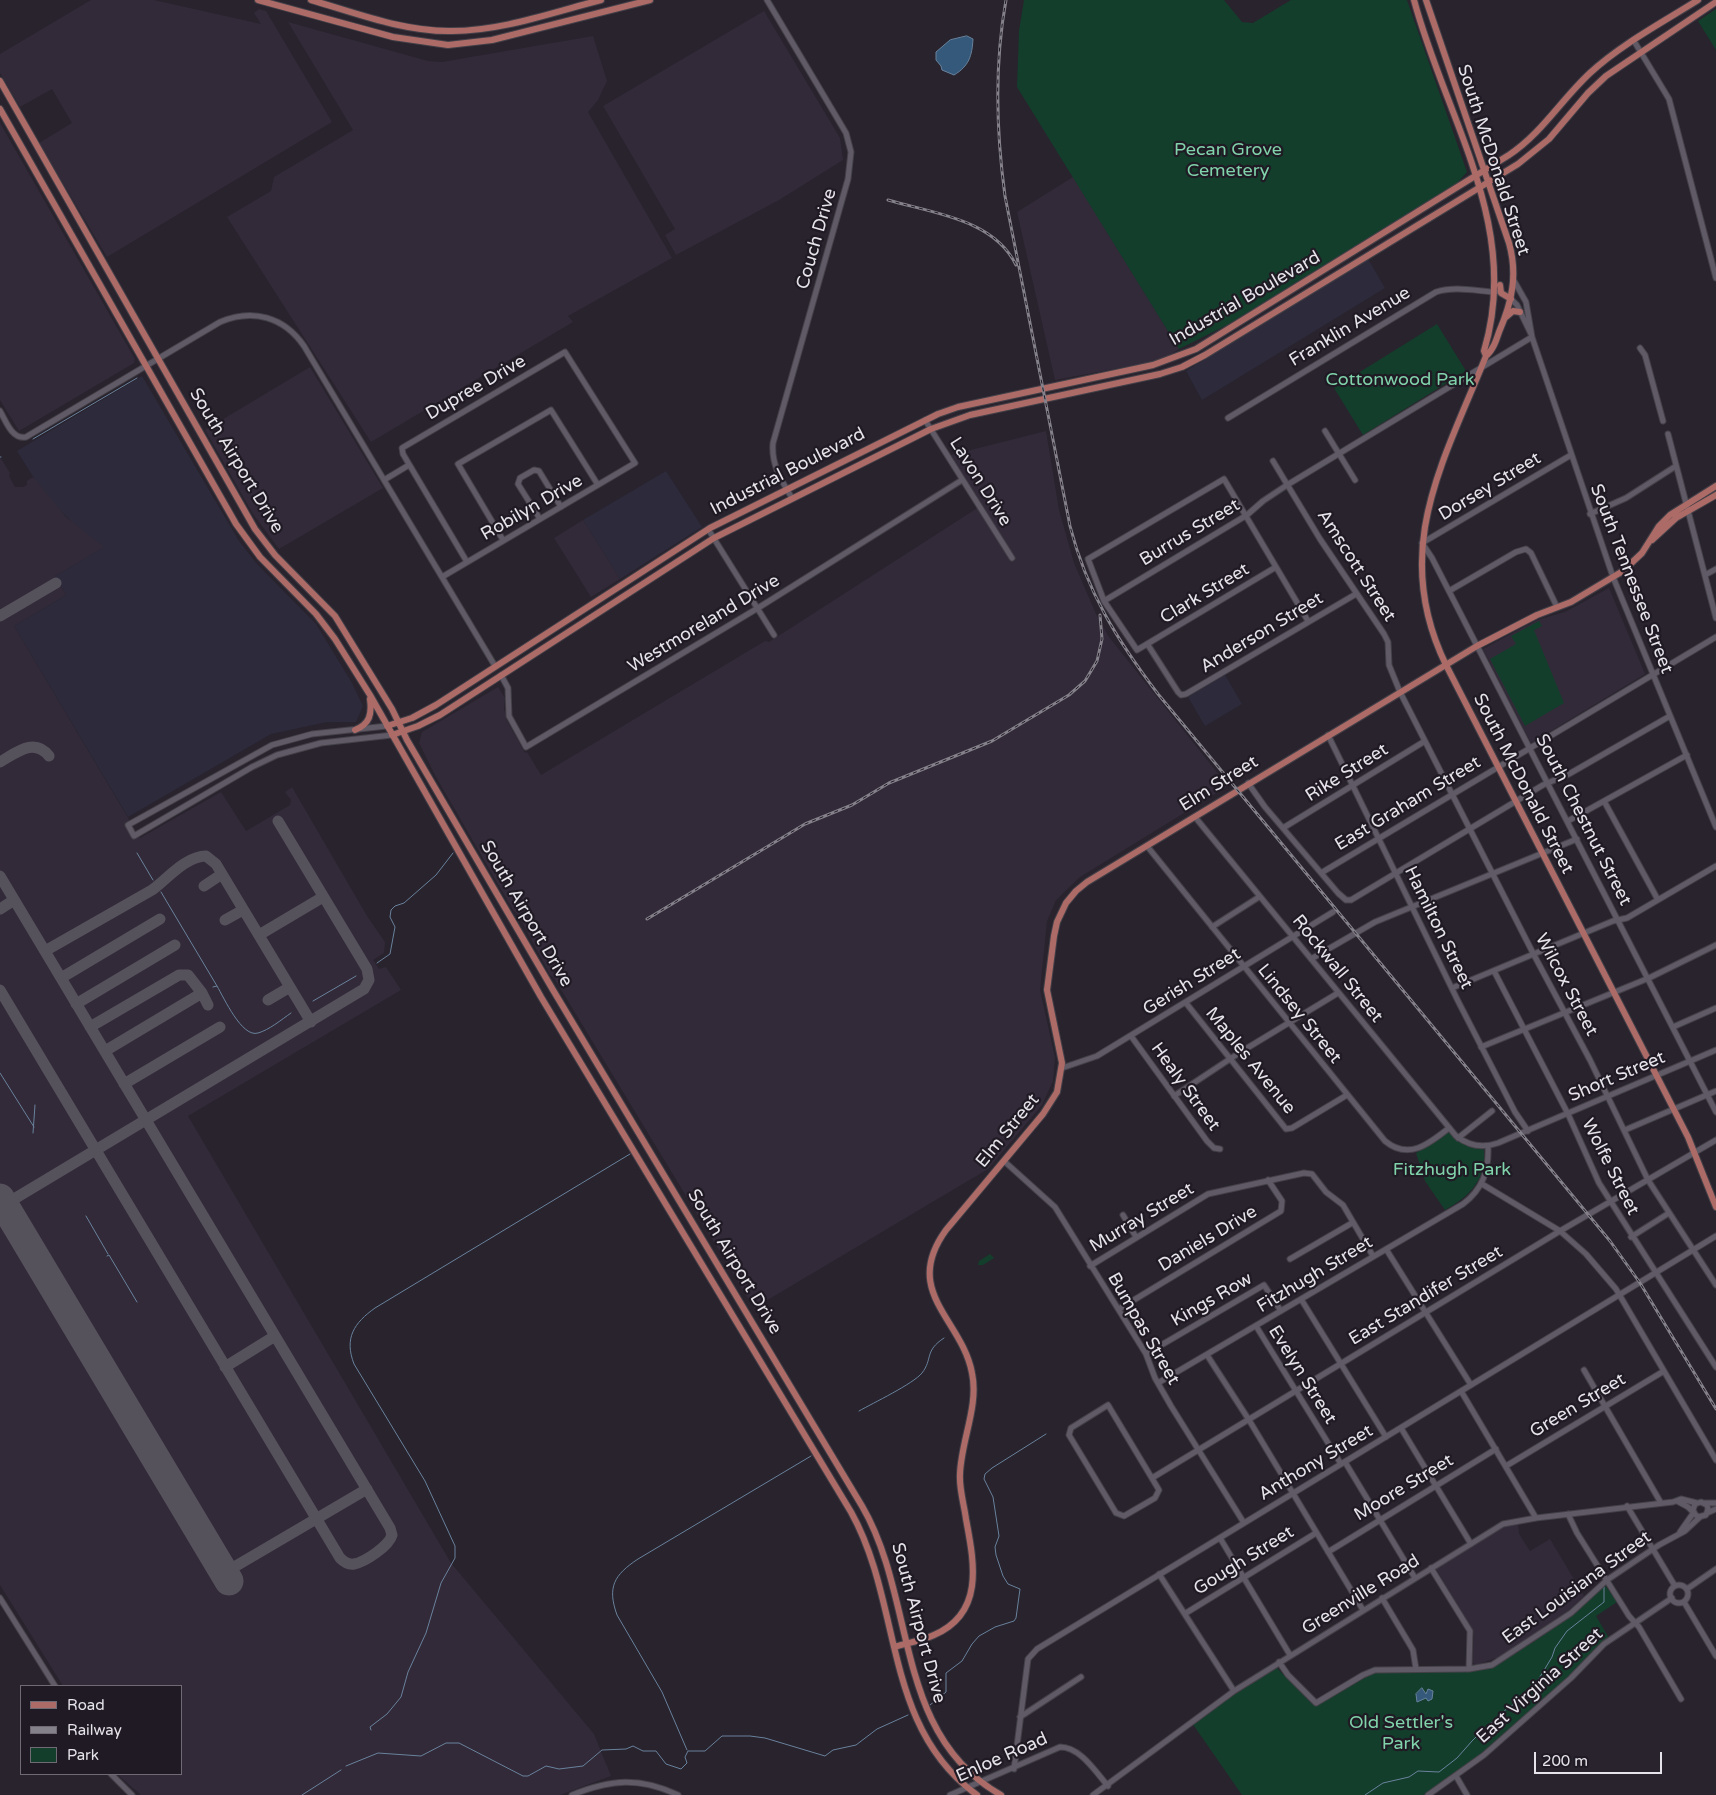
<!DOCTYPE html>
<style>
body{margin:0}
#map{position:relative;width:1716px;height:1795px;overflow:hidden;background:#28232d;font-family:"Varela Round",sans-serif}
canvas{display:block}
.legend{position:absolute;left:20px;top:1685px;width:162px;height:90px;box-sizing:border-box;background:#1f1a23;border:1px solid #6f6a73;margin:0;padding:6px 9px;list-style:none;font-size:15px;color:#e6e3ea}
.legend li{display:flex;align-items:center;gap:10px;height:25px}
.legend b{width:25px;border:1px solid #6f6a73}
.scale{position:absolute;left:1534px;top:1752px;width:128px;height:22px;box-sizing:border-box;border:2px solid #e6e3ea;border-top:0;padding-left:6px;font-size:15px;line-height:18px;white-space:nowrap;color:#e6e3ea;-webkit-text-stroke:4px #1f1a23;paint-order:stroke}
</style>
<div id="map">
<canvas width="1716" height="1795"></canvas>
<ul class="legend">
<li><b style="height:6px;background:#ad6b67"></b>Road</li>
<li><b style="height:6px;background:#85818a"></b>Railway</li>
<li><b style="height:14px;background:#143e2c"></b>Park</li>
</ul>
<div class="scale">200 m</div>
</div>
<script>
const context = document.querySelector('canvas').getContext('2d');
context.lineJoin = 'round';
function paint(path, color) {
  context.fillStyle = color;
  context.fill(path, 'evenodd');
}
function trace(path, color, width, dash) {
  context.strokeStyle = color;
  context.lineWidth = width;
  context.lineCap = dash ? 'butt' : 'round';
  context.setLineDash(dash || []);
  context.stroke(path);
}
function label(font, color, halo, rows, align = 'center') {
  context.font = font + ' "Varela Round",sans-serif';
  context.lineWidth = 4.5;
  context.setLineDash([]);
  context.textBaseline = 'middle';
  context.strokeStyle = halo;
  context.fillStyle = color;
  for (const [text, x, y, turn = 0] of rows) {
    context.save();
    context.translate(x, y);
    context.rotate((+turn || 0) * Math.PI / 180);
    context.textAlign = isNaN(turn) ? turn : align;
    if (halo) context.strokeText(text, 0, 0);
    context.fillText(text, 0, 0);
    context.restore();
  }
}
paint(new Path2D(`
 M1368,259L1385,288L1202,400L1186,371Z
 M142,376L239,541L257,564L316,624L352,683L363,706L356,722H327L271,734L128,817L14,626L66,595L55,576L103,547L76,526L56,506L37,483L17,451Z
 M666,471L702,527L620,579L583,520Z
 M1225,675L1242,704L1205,726L1188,697Z`), '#2d2a3b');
paint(new Path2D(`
 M91,0H154L261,24L254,13L259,9L266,11L332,122L107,257L39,143L72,123L52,89L20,107L0,73V54Z
 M764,11L840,138L843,160L779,200L676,255L665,235L675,229L603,106Z
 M288,22L428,61L442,62L593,36L607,81L598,100L588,112L672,258L568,316L573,322L371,442L227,217L271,191L274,177L353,130Z
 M0,123L135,359L134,363L19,431L0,400Z
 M1073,177L1179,349L1162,360L1055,380L1017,212Z
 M310,367L383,488L279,549L253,514L205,430Z
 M1046,431L1059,510L1074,563L1096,614L1109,637L1228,786L1080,877L1056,900L1047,921L1040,990L1055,1058L1053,1081L1042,1105L988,1169L754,1308L554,978L550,975L519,916L513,910L436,777L419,743L422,732L498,687L505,698L504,709L507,721L525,753L527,752L541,775L765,641L769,642L982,505L951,455Z
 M0,457L10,473L9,476L15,487H23L27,485V481L33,477L66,517L104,547L55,576L66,595L14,626L140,838L221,792L246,831L290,805L291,800L285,792L292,787L367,916L385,942L384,953L373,960L379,969L386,967L401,990L188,1116L451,1563L594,1734L611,1776L560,1795H141L117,1774H181V1686H63L0,1585Z
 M583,520L620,579L591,597L554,538Z
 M1609,588L1645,674L1531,743L1483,649L1537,620L1565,612Z
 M1518,1523L1519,1534L1530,1551L1550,1539L1584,1596L1569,1610L1499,1657L1476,1665L1472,1662L1474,1636L1471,1627L1436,1569L1504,1526Z`), '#322a39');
paint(new Path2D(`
 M1024,0H1224L1242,22L1253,23L1291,0H1407L1467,172L1457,183L1227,325L1179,349L1017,87L1019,31Z
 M1716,9V50L1698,21Z
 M1437,324L1466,371L1363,435L1334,388Z
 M1539,621L1542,626L1534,630L1564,703L1525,726L1490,659L1516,644L1511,636Z
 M1448,1132L1458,1141L1484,1150C1486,1180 1470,1196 1445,1210L1425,1181L1416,1153Z
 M990,1254L994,1258L983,1265H978L979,1261Z
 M1605,1585L1617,1602L1596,1616L1609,1638L1559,1686L1470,1763L1424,1795H1242L1192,1723L1276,1667L1311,1703L1316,1706L1373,1673L1475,1671L1495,1666L1535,1641L1574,1614Z`), '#143e2c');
const water = new Path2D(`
 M967,36L973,39C972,56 969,66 954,75L942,70L941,66L936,60V52L950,40Z
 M1422,1688L1426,1694L1428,1689L1433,1691L1432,1699L1428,1701L1426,1698L1417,1702L1416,1694Z`);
paint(water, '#34597b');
trace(water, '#69829c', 1);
trace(new Path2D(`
 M33,439L137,378
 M0,457H1
 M137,853L153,880
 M161,892L217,986
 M377,963L390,954L395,927L390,917L391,910L395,906L404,903L436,875L453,853
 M213,987L217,986C224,998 242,1038 258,1033C269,1030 281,1020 291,1013
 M313,1001L356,976
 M0,1073L34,1127
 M33,1133L35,1105
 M86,1216L108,1254
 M107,1256L109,1255L137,1302
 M859,1411C873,1403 913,1384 922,1373C933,1359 924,1351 944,1338
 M930,1705L946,1692V1673L962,1661L972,1644L979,1636L995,1627L1014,1621L1016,1618L1020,1589L1008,1584L1003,1576L996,1555L995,1547L999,1536L993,1497L984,1479L985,1474L992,1468L1046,1434
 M371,1730L370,1727L387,1714L401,1697L408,1672L426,1633L441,1583L455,1558V1546L425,1481L354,1364C344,1338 354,1323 375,1308L630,1154
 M687,1750L662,1692L617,1615C607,1587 614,1575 638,1559L811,1456
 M346,1766L378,1753L421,1756L446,1743H459L523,1776H528L546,1766L559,1769L583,1766L602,1750L626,1749L633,1746L643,1751H656L666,1764L681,1769L687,1763L685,1757L688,1751H705L722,1736H750L765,1738L825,1756L833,1750L856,1745L877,1729L908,1715
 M302,1795L341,1770
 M1365,1795L1383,1783L1409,1777L1418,1771L1439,1772L1457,1758L1472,1741L1489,1724L1498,1720L1506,1709L1529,1695L1552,1657L1555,1648L1567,1631L1604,1602V1587`), '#69829c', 1);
trace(new Path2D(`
 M0,616L56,583
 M0,762C16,753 34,737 49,756
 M0,876L390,1528L392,1535C389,1546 365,1562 354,1564C348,1565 344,1562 340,1558L0,990
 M204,886L222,874
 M0,909L14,900
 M225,920L243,910
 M259,935L323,897
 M45,951L152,890C167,879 186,856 206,856L216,864L311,1022
 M61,978L160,919
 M202,993L208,1005
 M268,1000L290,987
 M76,1004L175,945
 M90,1027L179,975H188L202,993L105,1051
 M124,1084L220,1027
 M4,1205L364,989L369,980L367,969L278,821
 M225,1367L275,1336
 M224,1573L367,1489`), '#56525c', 11);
trace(new Path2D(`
 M0,1198L229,1581`), '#56525c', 29);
const minor = new Path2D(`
 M767,0L846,133L851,152L848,179L773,443C771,464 781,480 792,498
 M1634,41L1669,99L1716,278
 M1513,279L1526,302L1532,337L1613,577L1716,827
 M1511,299L1517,305L1531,334
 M1640,348L1645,355L1663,421
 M0,411C6,421 12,440 26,437L220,322C253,308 284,317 304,346L495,666
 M1228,418L1436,292C1455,286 1476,291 1496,292
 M925,420L1012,558
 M1325,431L1355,480
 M1668,434L1716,618
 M1571,455L1422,543L1432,558L1716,1112
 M1273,461L1320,539L1384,634L1388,642L1389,665L1400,692L1534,955L1590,1060L1648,1180L1716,1285
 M384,480L409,465
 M1590,514L1626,498L1676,466
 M540,519L518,484L520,478L534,470L539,471L561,507
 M708,529L774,635
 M503,540L458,464L551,410L598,485
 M1276,567L1137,650L1104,601L1088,559L1224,479L1308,621
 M1705,575L1716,569
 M442,577L635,463L565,352L402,448L403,454L467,562
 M1449,591L1516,552L1526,549L1531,553L1557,607
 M1104,601L1247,515L1263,501L1287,485L1532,337
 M1148,645L1178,692L1181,695L1186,694L1356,594
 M501,675L508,688L509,716L526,747L758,608L962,480
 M387,726L312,734L272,745L128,825L134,836L252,767L277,755L321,743L392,735
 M1328,735L1458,1001L1515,1112L1528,1131
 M1248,783L1265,807L1338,893L1346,900H1351L1543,785L1569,774L1670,716
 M1604,801L1658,900
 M1195,817L1456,1136C1469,1146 1484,1148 1498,1143L1716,1050
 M1568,821L1687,755
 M1283,828L1425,741
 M1147,846L1385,1141C1409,1161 1430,1143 1449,1128
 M1321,873L1716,637
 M1212,927L1259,897
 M1311,959L1375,922L1577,839
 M1494,971L1568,1114L1599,1183L1716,1367
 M1452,988L1613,921L1627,918L1716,866
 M1186,1003L1286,1129L1292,1128L1347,1095
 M1673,1027L1716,1008
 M1131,1036L1207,1141L1214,1148L1220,1149
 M1481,1047L1649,978L1716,945
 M1062,1068L1097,1056L1333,912
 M1174,1096L1239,1053L1338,993
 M1625,1130L1716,1091
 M1458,1138L1492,1111
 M1004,1161L1055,1207L1146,1354L1155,1378L1171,1406L1244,1523
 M1482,1184L1560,1231L1586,1254L1616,1289L1716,1460
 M1123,1215L1136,1237
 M1631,1237L1669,1213
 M1386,1249L1471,1385
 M1290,1259L1352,1223
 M1090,1266L1208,1194L1304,1173L1312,1174L1326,1192L1343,1205L1373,1256
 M1301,1299L1386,1437
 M1119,1309L1281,1211L1282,1201L1268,1180
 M1256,1326L1341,1464
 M1146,1354L1264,1285L1281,1311
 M1207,1355L1249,1420L1363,1610
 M1584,1370L1661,1503
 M1158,1383L1463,1204C1483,1189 1489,1170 1488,1146
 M1461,1391L1536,1518
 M1108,1405L1159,1490L1155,1498L1124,1516L1116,1513L1069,1435L1071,1428Z
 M1401,1428L1471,1544
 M1345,1462L1415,1578
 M1506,1466L1664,1371
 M1152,1478L1560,1231L1716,1140
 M1677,1501L1688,1507L1698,1517L1706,1515L1708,1509L1707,1505L1701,1502L1695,1504L1693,1510
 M1705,1503H1716
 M1627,1506L1675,1586
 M1707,1513L1716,1509
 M1568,1514L1577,1533L1629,1616L1639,1627L1681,1699
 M1680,1532L1694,1512
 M1220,1538L1290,1655
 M1328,1552L1496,1449
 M1431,1568L1470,1631L1469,1669
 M1159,1574L1234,1691
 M1670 1594a9 9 0 1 1 18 0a9 9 0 1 1-18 0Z
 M1687,1589L1716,1569
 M0,1598L55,1686
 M1382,1598L1413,1650L1416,1669
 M1684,1602L1716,1656
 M1186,1613L1316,1533
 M1279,1662L1288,1675L1316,1703L1363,1675L1375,1670L1469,1669L1492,1665L1571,1613L1607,1580L1659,1545L1685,1531L1700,1517
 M1020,1717L1081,1677
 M1014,1769L1028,1659L1037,1649L1716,1236
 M111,1774L132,1795
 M1456,1776L1467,1795
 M572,1795C611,1779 640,1777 678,1795
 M950,1795L1060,1747C1080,1747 1095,1771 1108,1786
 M1093,1795L1234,1691L1503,1524L1536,1518L1673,1502L1681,1499L1697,1503
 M1428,1795L1484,1755L1571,1678L1604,1644L1672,1598`);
const major = new Path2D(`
 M258,0L393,37L448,45L492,40L650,0
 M311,0C356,13 404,32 452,31C502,31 553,12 601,0
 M1414,0C1445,117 1522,226 1484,351L1486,356
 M1426,0L1509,243C1518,275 1512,302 1499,332C1496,341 1493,350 1486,356C1443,463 1390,550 1446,665L1688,1137L1716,1207
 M0,81L255,529L275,555L335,616L392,709L407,740L553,990L862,1506C917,1600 893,1734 1001,1795
 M0,109L236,524L260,557L316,614L335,639L370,695L541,997L851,1512C903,1605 882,1726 977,1795
 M1500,285L1501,293L1511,299
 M1506,317L1513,311L1520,312
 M1652,540L1676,518L1716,495
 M387,726L412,718L436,705L710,528L938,414L958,407L1153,365L1196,349L1509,155C1542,133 1561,100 1590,73C1620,45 1663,22 1698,0
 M355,730C370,724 372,714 370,699
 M392,735L418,726L440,715L714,538L931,429L970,415L1160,374L1182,367L1205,355L1518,164L1549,139L1588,93L1606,76L1716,2
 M894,1647C907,1643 921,1641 934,1635C985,1613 974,1562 966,1519C964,1504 959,1489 960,1474C961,1441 979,1406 972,1373C962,1319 901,1292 946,1230L1043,1114L1057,1092L1062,1063L1047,990L1054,936L1057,922L1066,903L1076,891L1087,882L1477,646L1537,615L1571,602L1623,571L1642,553L1659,526L1670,515L1716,486`);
trace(minor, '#444048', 7);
trace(major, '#444048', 8);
trace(minor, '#605a66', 5);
trace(major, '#ad6b67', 6);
const rail = new Path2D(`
 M1006,0C994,66 996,130 1005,196L1070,526C1087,592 1117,640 1158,694L1610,1241L1640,1283L1716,1409
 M888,200C932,213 994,219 1016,265
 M647,919L805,824L852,805L889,783L992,741L1069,695L1085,681L1097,661L1102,639L1100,615`);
trace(rail, '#85818a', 3);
trace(rail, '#1f1a23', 1, [4]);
label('18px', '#80d3ab', '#1f1a23', [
 ["Pecan Grove",1228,150],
 ["Cemetery",1228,171],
 ["Cottonwood Park",1400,380],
 ["Fitzhugh Park",1452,1170],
 ["Old Settler's",1401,1723],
 ["Park",1401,1744]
]);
label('18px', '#e6e3ea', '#1f1a23', [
 ["South McDonald Street",1493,160,72],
 ["Couch Drive",817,239,-74],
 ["Industrial Boulevard",1245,299,-30],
 ["Franklin Avenue",1350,327,-31],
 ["Dupree Drive",476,388,-30],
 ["South Airport Drive",236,461,59],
 ["Industrial Boulevard",788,472,-27],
 ["Lavon Drive",980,482,58],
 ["Dorsey Street",1490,487,-31],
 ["Robilyn Drive",532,508,-30],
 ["Burrus Street",1190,533,-31],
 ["Amscott Street",1356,566,57],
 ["South Tennessee Street",1631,579,69],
 ["Clark Street",1205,594,-31],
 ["Westmoreland Drive",704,624,-31],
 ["Anderson Street",1262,633,-31],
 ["Rike Street",1347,773,-32],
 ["Elm Street",1219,784,-32],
 ["South McDonald Street",1523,784,63],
 ["East Graham Street",1408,804,-31],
 ["South Chestnut Street",1583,820,63],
 ["South Airport Drive",526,914,60],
 ["Hamilton Street",1438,928,64],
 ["Rockwall Street",1337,969,51],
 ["Gerish Street",1192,982,-32],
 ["Wilcox Street",1566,985,62],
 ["Lindsey Street",1299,1014,51],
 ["Maples Avenue",1250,1061,51],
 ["Short Street",1617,1077,-23],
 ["Healy Street",1185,1087,54],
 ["Elm Street",1008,1131,-51],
 ["Wolfe Street",1610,1167,63],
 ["Murray Street",1142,1218,-31],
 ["Daniels Drive",1208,1239,-31],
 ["South Airport Drive",734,1262,59],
 ["Fitzhugh Street",1315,1275,-31],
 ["East Standifer Street",1426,1296,-31],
 ["Kings Row",1212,1300,-30],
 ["Bumpas Street",1143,1329,60],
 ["Evelyn Street",1302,1375,58],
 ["Green Street",1578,1406,-31],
 ["Anthony Street",1316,1463,-31],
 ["Moore Street",1404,1488,-31],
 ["Gough Street",1244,1561,-32],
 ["East Louisiana Street",1577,1588,-36],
 ["Greenville Road",1361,1595,-32],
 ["South Airport Drive",918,1623,75],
 ["East Virginia Street",1540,1686,-42],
 ["Enloe Road",1002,1758,-24]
]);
</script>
